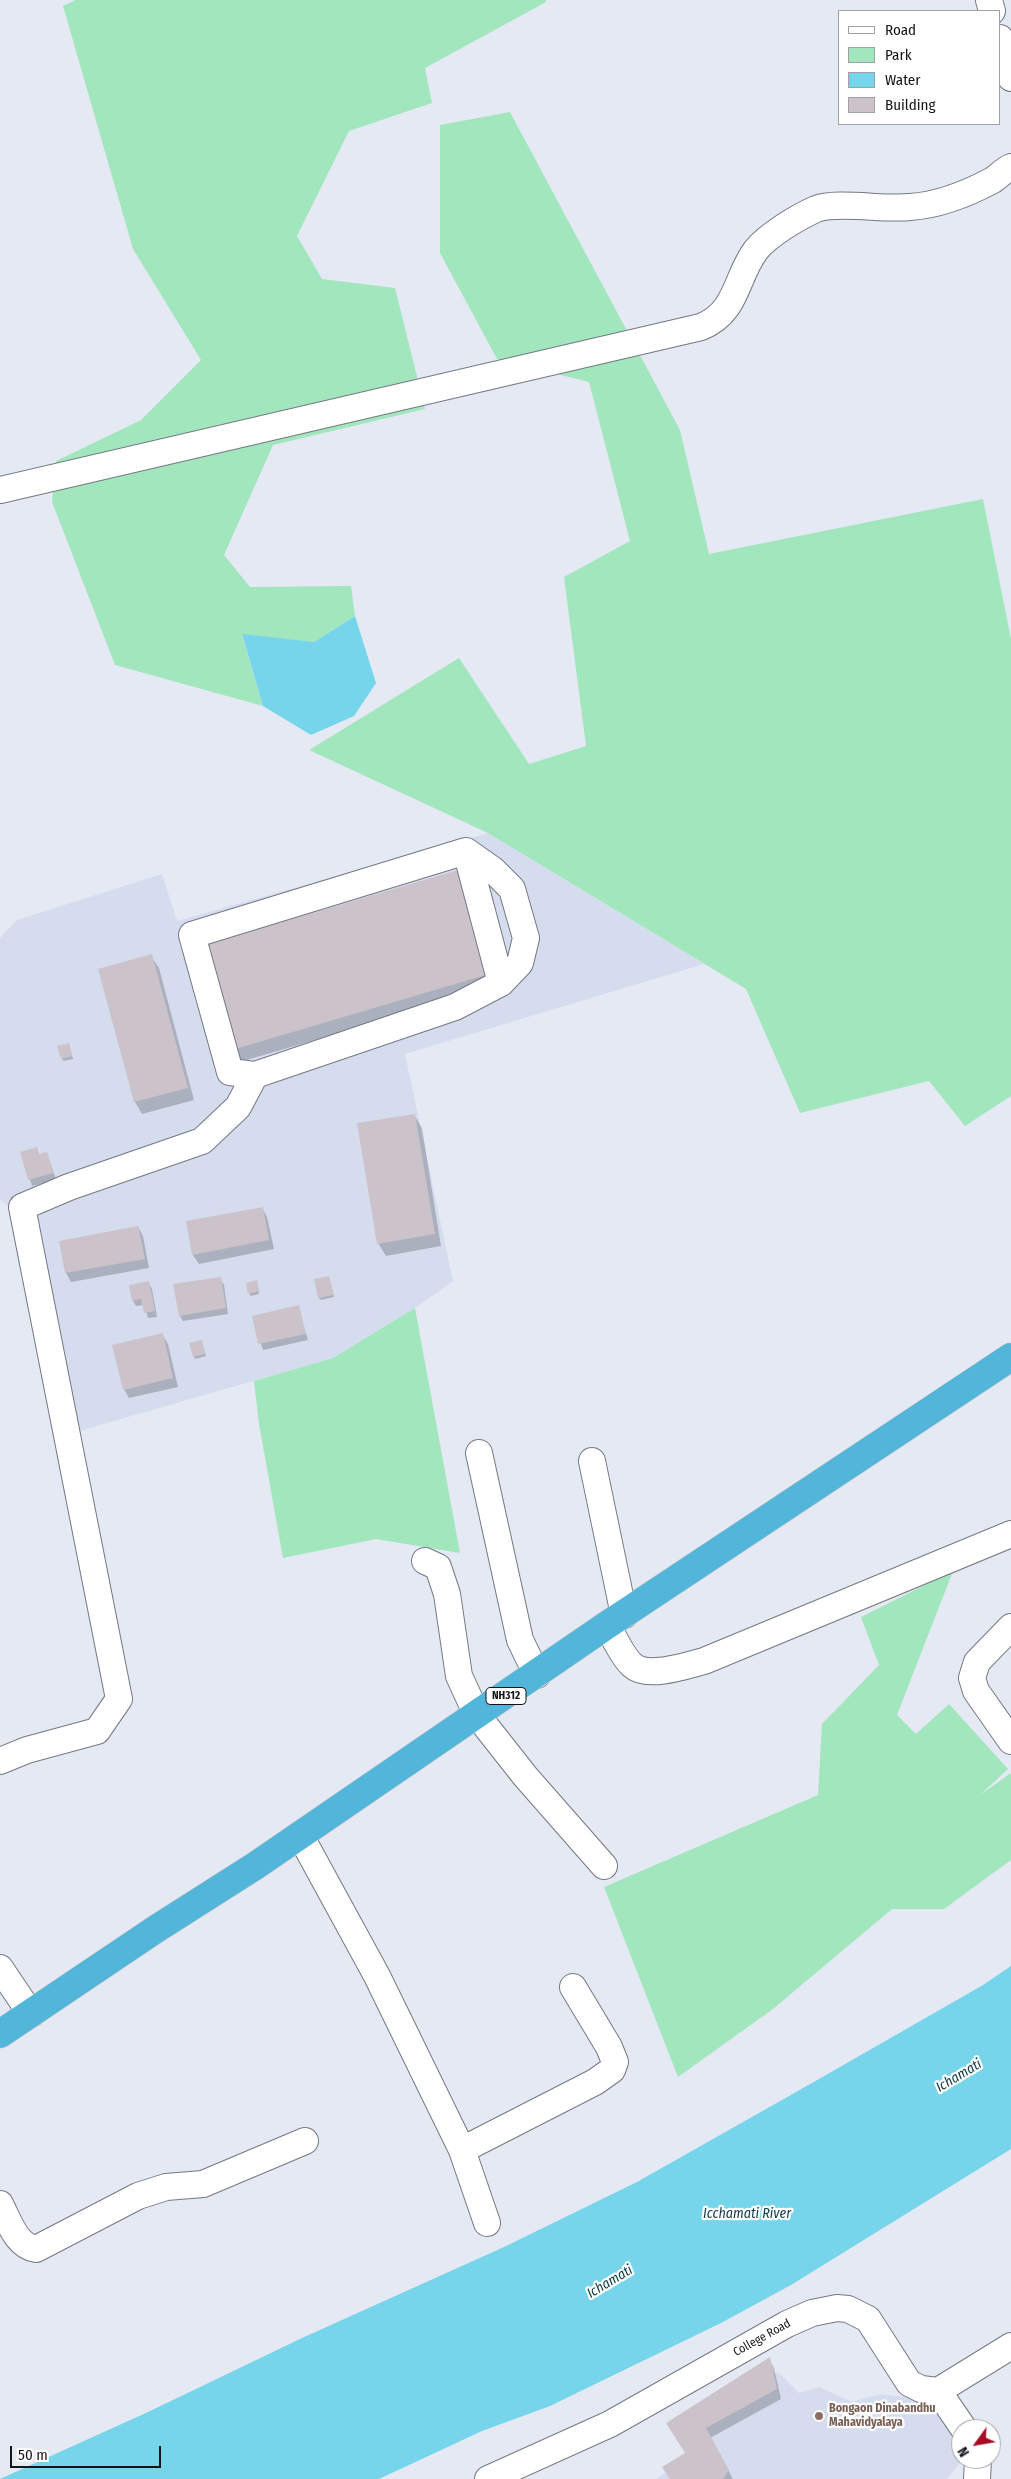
<!DOCTYPE html>
<style>
body{margin:0}
#map{position:relative;width:1011px;height:2479px;overflow:hidden;background:#e5e9f4;font-family:"Fira Sans Condensed",sans-serif}
canvas{display:block}
.legend{position:absolute;left:838px;top:10px;width:162px;height:115px;box-sizing:border-box;background:#fff;border:1px solid #a1a1a3;margin:0;padding:6px 9px;list-style:none;font-size:15px;color:#131518}
.legend li{display:flex;align-items:center;gap:10px;height:25px}
.legend b{width:25px;border:1px solid #a1a1a3}
.north{position:absolute;left:951px;top:2419px;width:50px;height:50px;box-sizing:border-box;background:#fff;border:1px solid #a1a1a3;border-radius:50%;rotate:238deg;font-size:14px;font-weight:700;line-height:20px;text-align:center;color:#131518}
.north::after{content:'';display:block;margin:auto;width:18px;height:22px;background:#a70e26;clip-path:polygon(50% 0,100% 100%,50% 72%,0 100%)}
.scale{position:absolute;left:10px;top:2446px;width:151px;height:22px;box-sizing:border-box;border:2px solid #131518;border-top:0;padding-left:6px;font-size:15px;line-height:18px;white-space:nowrap;color:#131518;-webkit-text-stroke:4px #fff;paint-order:stroke}
</style>
<div id="map">
<canvas width="1011" height="2479"></canvas>
<ul class="legend">
<li><b style="height:6px;background:#fff"></b>Road</li>
<li><b style="height:14px;background:#a2e6be"></b>Park</li>
<li><b style="height:14px;background:#76d5eb"></b>Water</li>
<li><b style="height:14px;background:#ccc2ca"></b>Building</li>
</ul>
<div class="north">N</div>
<div class="scale">50 m</div>
</div>
<script>
const context = document.querySelector('canvas').getContext('2d');
context.lineJoin = 'round';
function paint(path, color) {
  context.fillStyle = color;
  context.fill(path, 'evenodd');
}
function trace(path, color, width, dash) {
  context.strokeStyle = color;
  context.lineWidth = width;
  context.lineCap = dash ? 'butt' : 'round';
  context.setLineDash(dash || []);
  context.stroke(path);
}
function label(font, color, halo, rows, align = 'center') {
  context.font = font + ' "Fira Sans Condensed",sans-serif';
  context.lineWidth = 4.5;
  context.setLineDash([]);
  context.textBaseline = 'middle';
  context.strokeStyle = halo;
  context.fillStyle = color;
  for (const [text, x, y, turn = 0] of rows) {
    context.save();
    context.translate(x, y);
    context.rotate((+turn || 0) * Math.PI / 180);
    context.textAlign = isNaN(turn) ? turn : align;
    if (halo) context.strokeText(text, 0, 0);
    context.fillText(text, 0, 0);
    context.restore();
  }
}
paint(new Path2D(`
 M488,833L704,964L405,1054L453,1281L415,1308L333,1358L55,1438L8,1206L0,1200V938L17,920L162,874L177,921Z
 M778,2372L799,2393L819,2387L852,2402L880,2394L930,2400L961,2452L963,2459L947,2479H655L691,2458L675,2429Z`), '#d5dcee');
paint(new Path2D(`
 M76,0H546V2L425,68L432,103L349,131L297,236L322,279L395,288L425,409L273,445L224,555L250,587L351,586L355,616L314,642L242,635L263,706L115,665L52,502L56,461L141,420L201,360L133,249L63,6Z
 M510,112L680,430L709,554L983,499L1011,639V1096L965,1126L929,1081L800,1113L746,989L488,833L309,750L459,658L529,764L586,746L564,577L630,541L589,382L497,359L440,253V125Z
 M415,1308L460,1553L376,1539L283,1558L259,1424L254,1381L333,1358Z
 M953,1571L897,1715L916,1734L949,1704L1008,1769L980,1795L1011,1773V1860L944,1909H892L773,2009L678,2077L604,1887L818,1795L822,1724L879,1665L861,1617Z`), '#a2e6be');
paint(new Path2D(`
 M355,616L376,683L354,716L311,735L263,706L242,634L314,642Z
 M1011,1966V2149L791,2285L721,2323L550,2406L482,2431L379,2479H0L148,2412L302,2338L504,2247L637,2182L819,2079L983,1985Z`), '#76d5eb');
paint(new Path2D(`
 M457,871L495,987L240,1062L233,1050Z
 M151,956L159,968L194,1100L142,1114L135,1102L100,969Z
 M69,1045L73,1059L63,1061L62,1058Z
 M414,1115L422,1128L441,1246L386,1256L378,1243Z
 M36,1149L40,1155L47,1153L56,1180L32,1186L22,1153Z
 M262,1208L267,1217L274,1249L199,1264L193,1255Z
 M138,1227L143,1236L149,1268L71,1282L66,1273L60,1242Z
 M329,1277L334,1297L321,1300L319,1298Z
 M220,1279L224,1285L228,1314L183,1321L180,1316Z
 M149,1283L152,1289L157,1317L148,1318L144,1305L136,1306L133,1301Z
 M257,1284L259,1294L251,1296L249,1293Z
 M298,1307L308,1340L263,1350L253,1317Z
 M162,1334L168,1344L178,1387L129,1398L124,1389Z
 M202,1343L206,1356L195,1359L194,1356Z
 M769,2359L774,2368L781,2399L710,2438L733,2479H671L686,2453L673,2432Z`), '#0003');
paint(new Path2D(`
 M458,870L489,974L232,1050L201,946Z
 M152,954L188,1088L134,1102L98,969Z
 M69,1043L72,1056L61,1059L57,1046Z
 M415,1114L435,1234L377,1244L357,1123Z
 M37,1147L39,1154L47,1152L53,1173L28,1180L20,1152Z
 M263,1207L269,1240L192,1255L186,1221Z
 M138,1226L145,1259L65,1273L59,1241Z
 M329,1276L334,1295L318,1298L314,1279Z
 M221,1277L226,1308L179,1316L173,1284Z
 M257,1280L259,1291L248,1294L246,1283Z
 M149,1281L155,1311L144,1313L141,1299L132,1301L129,1285Z
 M299,1305L306,1334L258,1344L252,1316Z
 M163,1333L173,1378L123,1390L112,1345Z
 M202,1340L205,1354L193,1357L189,1343Z
 M770,2357L777,2389L706,2428L729,2470L723,2479H670L662,2467L685,2453L666,2423Z`), '#ccc2ca');
const minor = new Path2D(`
 M989,0L992,11
 M1000,38L1011,78
 M0,490L701,327C738,312 735,278 756,250C768,235 798,217 816,209C836,201 886,210 910,207C940,205 967,194 993,180C999,176 1004,170 1011,167
 M466,851L493,870L512,889L526,938L520,963L501,983
 M479,1453L520,1640L537,1675
 M592,1461L624,1615
 M425,1561L438,1567L447,1594L459,1676L477,1715L525,1776L604,1866
 M607,1625C614,1637 622,1656 632,1665C647,1679 685,1666 704,1661L1011,1534
 M1011,1627L977,1662L972,1678L976,1691L1011,1741
 M0,1761L27,1750L97,1731L119,1699L22,1207L69,1187L202,1141L238,1107L255,1075L455,1007L501,983L466,851L192,935L230,1072L255,1075
 M300,1835L377,1976L462,2150L487,2223
 M0,1968L31,2014
 M462,2150L595,2082L612,2070L615,2062L609,2047L573,1987
 M0,2204C9,2221 16,2246 36,2249L138,2196L166,2187L203,2184L305,2141
 M938,2391L964,2429
 M488,2479L610,2424L787,2324L812,2313L837,2308L848,2309L868,2319L909,2383L921,2389L938,2391L1011,2346
 M977,2479L978,2459`);
const highway = new Path2D(`
 M0,2034L156,1929L255,1866L607,1625L1011,1357`);
trace(minor, '#747881', 28);
trace(highway, '#c6c7c8', 29);
trace(minor, '#fff', 26);
trace(highway, '#52b5da', 28);
for (const [x, y, r, color] of [
 [819,2416,5,"#8d6e63"]
]) {
  const dot = new Path2D();
  dot.arc(x, y, r, 0, 2 * Math.PI);
  context.fillStyle = color;
  context.fill(dot);
  trace(dot, '#fff', 2);
}
for (const [x, y, w] of [
 [506,1696,40]
]) {
  const box = new Path2D();
  box.roundRect(x - w / 2, y - 8.5, w, 17, 4);
  context.fillStyle = '#fff';
  context.fill(box);
  trace(box, '#131518', 1);
}
label('bold 11px', '#131518', null, [
 ["NH312",506,1696]
]);
label('12px', '#131518', '#fff', [
 ["College Road",762,2338,-29]
]);
label('bold 12px', '#785e54', '#fff', [
 ["Bongaon Dinabandhu",829,2409],
 ["Mahavidyalaya",829,2423]
], 'left');
label('italic 14px', '#0f3c45', '#fff', [
 ["Ichamati",959,2076,-31],
 ["Icchamati River",747,2214],
 ["Ichamati",610,2282,-31]
]);
</script>
